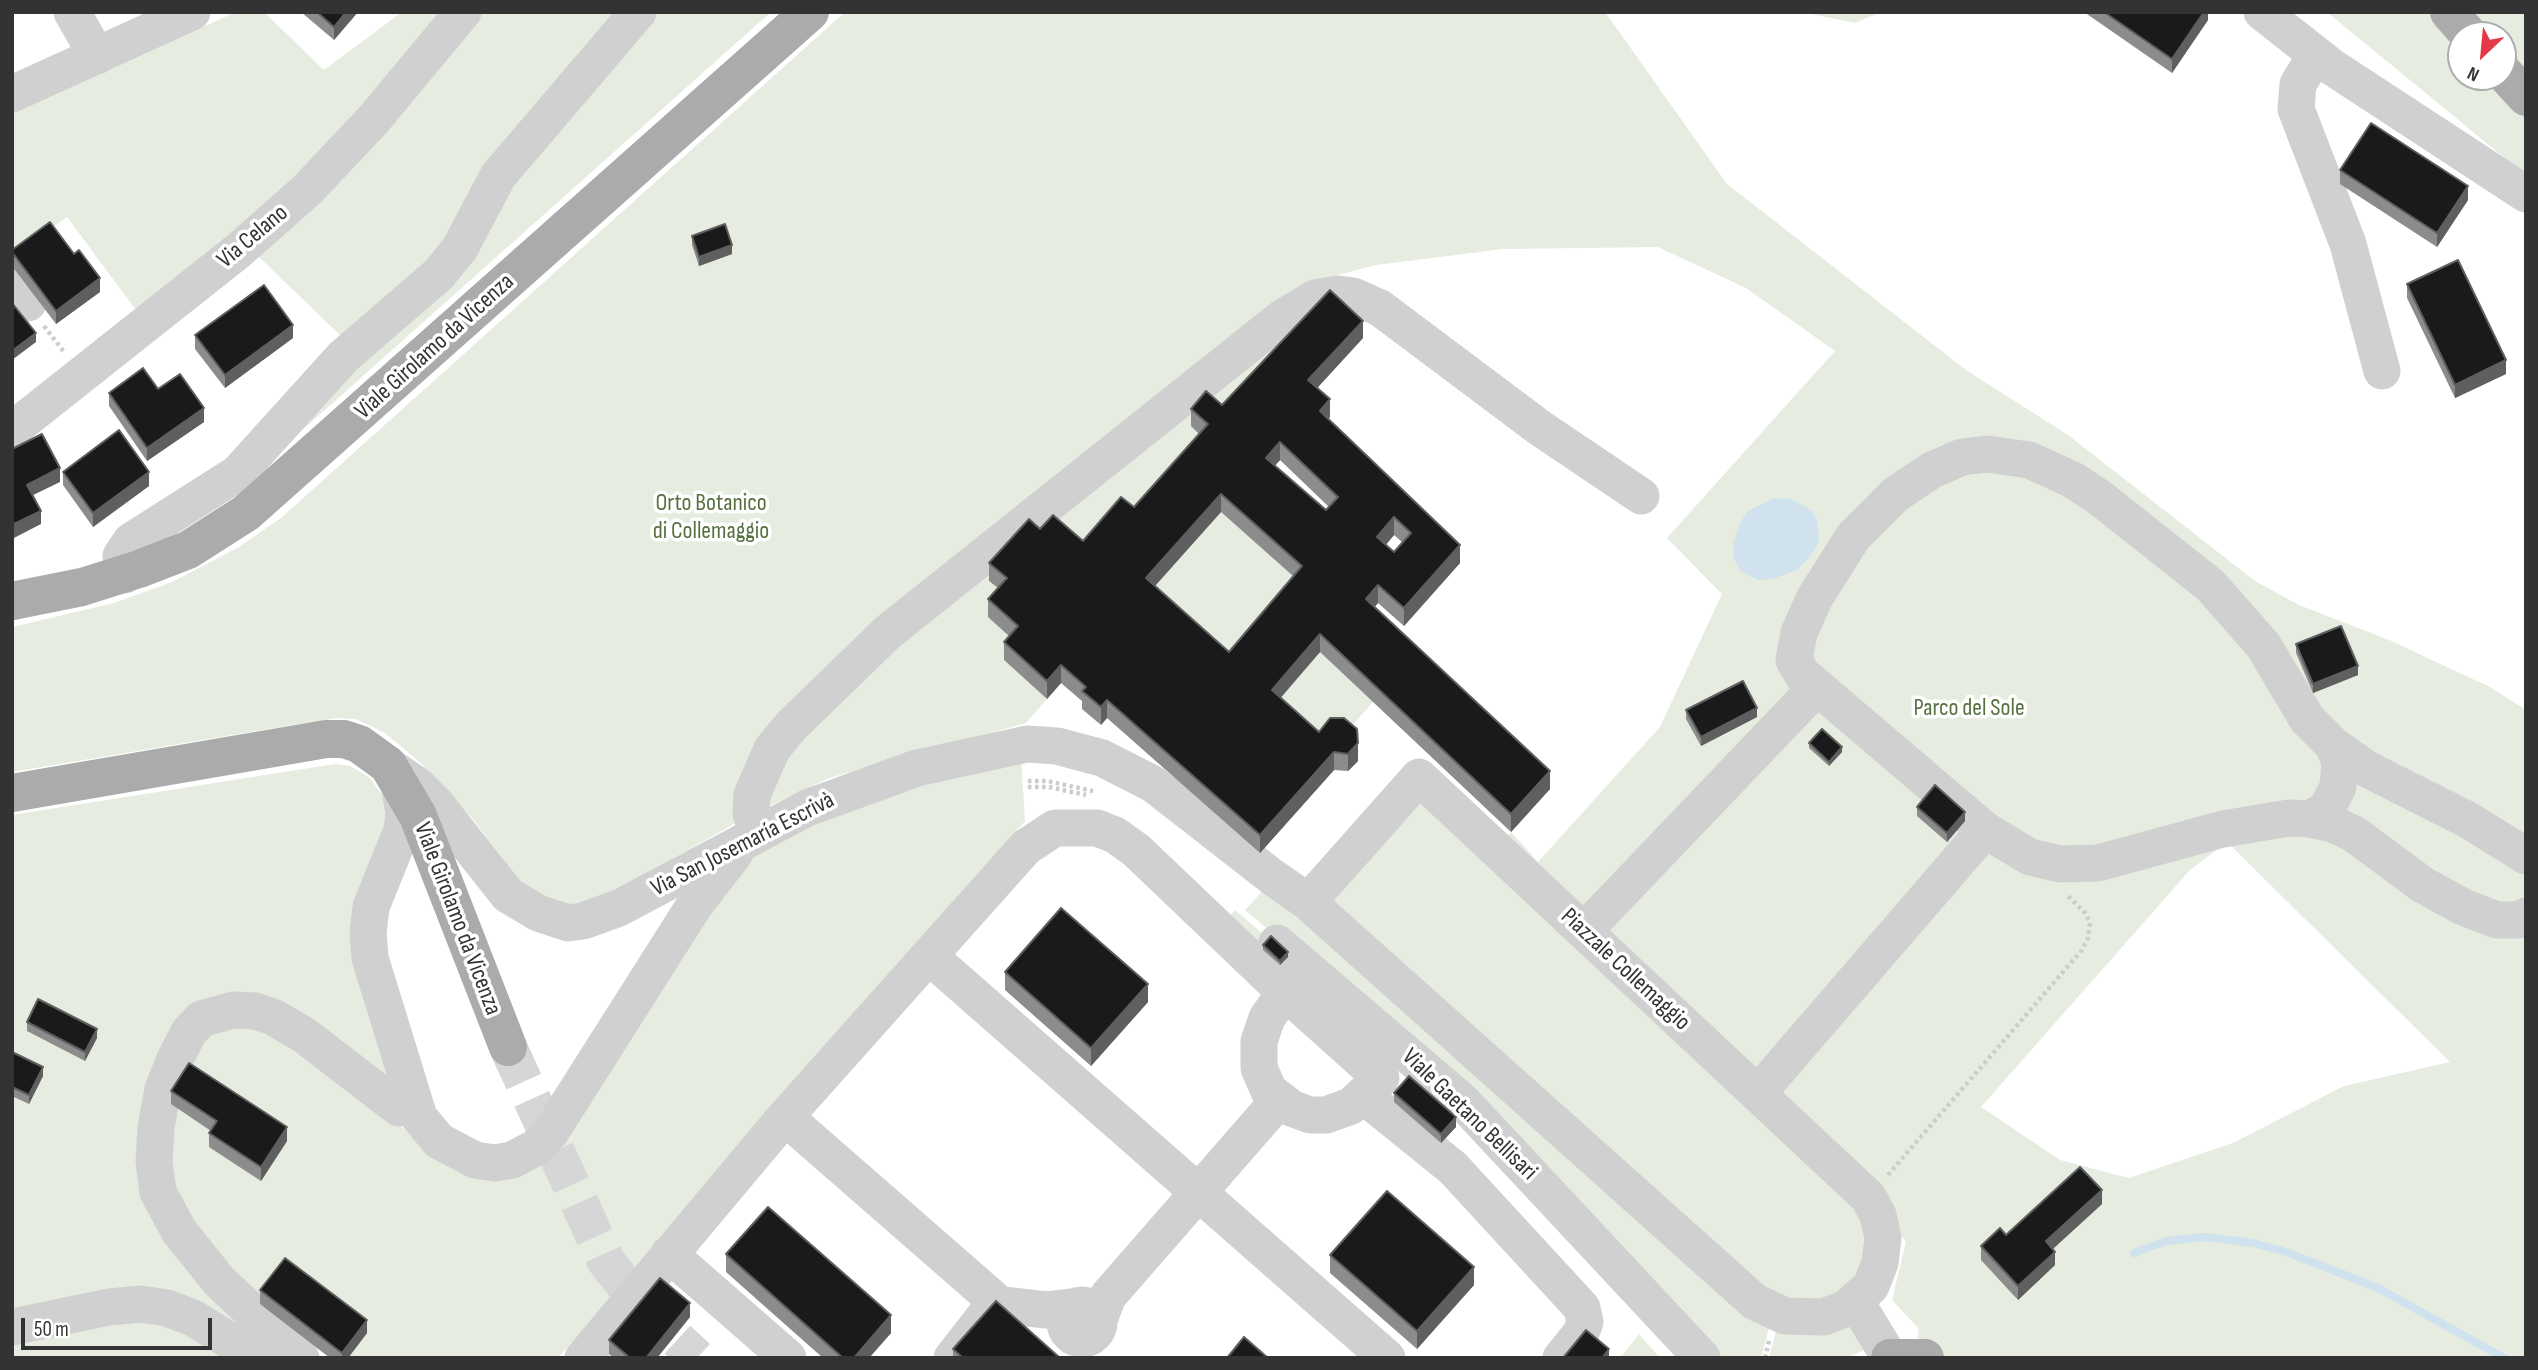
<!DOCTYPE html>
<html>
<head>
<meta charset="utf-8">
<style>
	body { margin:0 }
	#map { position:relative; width:2538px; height:1370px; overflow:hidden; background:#fff; font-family:"Sofia Sans Condensed",sans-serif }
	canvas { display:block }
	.frame { position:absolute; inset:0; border:14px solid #333; pointer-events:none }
	.north { position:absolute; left:2447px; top:21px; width:70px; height:70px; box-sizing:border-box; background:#fff; border:2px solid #adadad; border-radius:50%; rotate:206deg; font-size:19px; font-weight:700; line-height:28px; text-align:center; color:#333 }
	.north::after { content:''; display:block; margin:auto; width:24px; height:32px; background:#e63946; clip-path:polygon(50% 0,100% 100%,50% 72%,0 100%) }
	.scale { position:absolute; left:21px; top:1318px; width:191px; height:32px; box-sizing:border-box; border:4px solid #333; border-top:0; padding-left:9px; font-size:21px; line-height:24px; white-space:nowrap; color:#333; -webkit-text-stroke:5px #fff; paint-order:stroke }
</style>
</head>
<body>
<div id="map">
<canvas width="2538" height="1370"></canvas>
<div class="frame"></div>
<div class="north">N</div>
<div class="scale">50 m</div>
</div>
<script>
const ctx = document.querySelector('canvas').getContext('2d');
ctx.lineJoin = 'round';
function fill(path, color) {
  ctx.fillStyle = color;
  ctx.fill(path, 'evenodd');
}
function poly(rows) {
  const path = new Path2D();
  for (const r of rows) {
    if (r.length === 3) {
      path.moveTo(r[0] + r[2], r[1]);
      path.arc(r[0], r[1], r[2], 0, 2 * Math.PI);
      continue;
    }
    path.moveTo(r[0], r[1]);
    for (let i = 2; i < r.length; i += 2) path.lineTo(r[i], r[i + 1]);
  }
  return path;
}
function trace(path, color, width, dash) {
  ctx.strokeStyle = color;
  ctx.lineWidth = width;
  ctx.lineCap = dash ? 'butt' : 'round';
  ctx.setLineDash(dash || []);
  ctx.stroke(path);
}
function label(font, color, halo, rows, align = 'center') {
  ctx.font = font + ' "Sofia Sans Condensed",sans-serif';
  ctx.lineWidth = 7;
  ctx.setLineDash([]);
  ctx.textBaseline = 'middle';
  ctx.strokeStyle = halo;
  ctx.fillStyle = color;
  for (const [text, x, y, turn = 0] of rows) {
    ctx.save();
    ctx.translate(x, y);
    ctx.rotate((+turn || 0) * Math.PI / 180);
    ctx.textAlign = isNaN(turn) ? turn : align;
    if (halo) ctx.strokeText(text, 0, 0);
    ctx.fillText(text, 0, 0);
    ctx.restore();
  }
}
fill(poly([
	[236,12,264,12,324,70,402,12,771,12,280,450,340,335,235,234,136,310,67,217,12,256,12,113],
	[845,12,1605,12,1727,184,1966,370,2068,435,2255,581,2299,605,2394,642,2436,662,2490,687,2526,710,2526,1358,1915,1358,1919,1329,1892,1300,1906,1242,1896,1228,1498,846,1511,832,1538,862,1660,727,1722,594,1667,538,1835,351,1746,288,1658,247,1503,249,1376,265,1326,278,1330,308,1208,442,1083,559,990,581,1007,596,1018,644,1004,660,1047,699,1026,723,829,778,751,814,604,898,561,907,523,885,472,818,422,764,385,733,356,719,338,718,298,724,12,772,12,627,114,603,172,582,239,547,281,518],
	[2227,842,2450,1062,2344,1086,2233,1143,2129,1178,2060,1160,1981,1107,2190,870],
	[1801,12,1881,12,1855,23],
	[2327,12,2526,12,2526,171,2512,164],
	[2461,35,2503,35,2503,77,2461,77],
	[1221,512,1302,584,1229,670,1146,596],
	[1320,652,1373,702,1344,735,1319,749,1272,708],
	[1021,755,1025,821,558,1358,348,1358,260,1304,226,1270,172,1186,171,1104,217,1135,210,1147,261,1180,183,1073,191,1053,222,1023,273,1031,381,1109,435,1156,501,1176,757,845,833,809],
	[335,764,350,766,369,777,390,805,369,880,400,1088,230,998,138,1138,136,1152,139,1187,287,1358,12,1358,12,815],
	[1420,784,1868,1206,1867,1282,1795,1315,1315,902],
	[1266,887,1772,1317,1761,1358,1714,1358,1279,939,1245,910],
	[1235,910,1271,941,1263,950,1228,918],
	[1848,1313,1869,1348,1846,1358,1769,1358,1779,1319],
	[1639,1334,1660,1358,1620,1358]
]), '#e6ecdf');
fill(poly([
	[1774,498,1791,499,1811,510,1817,520,1819,540,1811,556,1795,571,1772,579,1758,580,1741,571,1734,559,1733,545,1740,523,1748,511]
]), '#cfe2ee');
trace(poly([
	[2134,1253,2166,1241,2206,1237,2253,1243,2286,1252,2378,1288,2504,1358]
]), '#cfe2ee', 8);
trace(poly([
	[508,1047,606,1261,642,1307,697,1358]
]), '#d6d6d6', 38, [38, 19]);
trace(poly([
	[44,326,64,352],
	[1028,781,1047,781,1093,791],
	[1028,787,1049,787,1086,795],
	[1888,1175,2082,950,2088,938,2090,923,2085,913,2067,895],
	[1765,1358,1769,1341]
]), '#cdcdcd', 4.5, [3.5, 3.5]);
trace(poly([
	[72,12,97,56],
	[2262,12,2332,67,2526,194],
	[2316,55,2298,84,2296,109,2348,244,2382,371],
	[12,94,192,12],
	[12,280,28,303],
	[12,430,238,251,307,190,374,119,463,12],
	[125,575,121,556,131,541,238,473,343,357,439,274,460,248,498,176,638,12],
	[389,766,417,785,436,804,508,895,538,913,568,923,583,921,619,908,807,808,917,768,1027,744,1057,746,1102,758,1153,784,1271,876,1308,902,1310,904,1755,1302,1785,1316,1824,1317,1847,1308,1871,1286,1880,1263,1883,1238,1878,1215,1868,1197,1419,777,1308,902],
	[398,780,404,812,402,830,371,907,368,933,370,958,419,1117,439,1141,475,1160,495,1163,512,1160,535,1148,550,1133,694,906,735,853],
	[2309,819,2326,810,2338,787,2340,762,2333,745],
	[757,832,751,814,752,795,772,749,791,726,888,632,1282,318,1315,298,1338,294,1353,296,1380,308,1540,428,1641,496],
	[2526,856,2468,820,2367,769,2333,745,2307,719,2263,645,2210,585,2100,498,2073,480,2029,460,1987,454,1962,457,1932,470,1896,494,1853,537,1814,599,1799,633,1794,660,1802,674,1985,830,2030,857,2060,864,2098,863,2223,829,2289,818,2309,819,2333,824,2354,834,2423,885,2463,907,2497,920,2518,920,2526,916],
	[1584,931,1817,687],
	[1277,943,1462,1101,1702,1358],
	[929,956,1387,1358],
	[1299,972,1267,1018,1259,1041,1259,1068,1269,1091,1291,1108,1310,1115,1326,1115,1351,1106,1380,1079],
	[1758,1093,1985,830],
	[1364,1096,1453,1168,1582,1308,1585,1322,1581,1333,1561,1358],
	[785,1117,998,1303],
	[669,1254,788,1358],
	[1856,1302,1890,1358],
	[1082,1322,17],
	[1099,1320,1108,1296,1279,1100],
	[12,1327,109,1307,141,1304,167,1308,193,1318,258,1358],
	[301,1358,219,1281,179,1231,158,1192,154,1161,156,1128,163,1089,175,1059,189,1032,201,1019,233,1010,255,1011,273,1017,304,1035,399,1108,415,1108],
	[583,1358,785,1117,1026,847,1055,828,1097,828,1115,835,1136,850,1285,992,1381,1078],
	[952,1358,994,1304,1046,1310,1073,1307]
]), '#d0d0d0', 37);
trace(poly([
	[2449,12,2469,35],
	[2503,72,2526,97],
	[12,601,82,587,139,569,188,550,246,513,810,12],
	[12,793,326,739,344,739,359,744,388,765,418,816,508,1047],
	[1890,1358,1925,1358]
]), '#ababab', 38);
fill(poly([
	[301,12,358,12,334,40],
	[2084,12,2208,12,2208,20,2172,73],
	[2340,170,2468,200,2437,247,2340,184],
	[692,236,732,254,699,266,692,245],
	[12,250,74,254,100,292,56,324,12,266],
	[2407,284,2506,374,2455,398,2407,298],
	[195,335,293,338,225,388,195,349],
	[1363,338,1317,388,1330,417,1328,419,1460,563,1404,626,1378,603,1374,607,1550,789,1511,832,1320,652,1280,698,1319,732,1358,761,1348,771,1334,770,1260,853,1107,718,1101,725,1082,709,1082,701,1061,683,1047,699,1004,660,1004,642,1009,636,988,617,988,599,998,588,989,581,989,563,1040,529,1083,541,1134,507,1199,434,1191,426,1191,409,1222,405],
	[1280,460,1329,507,1326,510,1275,466],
	[1221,512,1293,576,1229,652,1155,586],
	[1394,535,1402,542,1394,552,1386,545],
	[158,389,204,422,147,461,109,406,109,393],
	[63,472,149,486,93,527,63,485],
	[2296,644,2358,675,2313,693,2296,653],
	[1686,710,1757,717,1701,746,1686,719],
	[1809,743,1842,752,1829,766,1809,748],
	[1917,807,1965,821,1947,842,1917,816],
	[1263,945,1288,957,1280,965,1263,950],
	[1005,972,1148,1002,1091,1066,1005,990],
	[27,1022,97,1038,85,1061,27,1031],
	[12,1052,43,1076,29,1104,12,1096],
	[171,1091,287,1141,261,1181,209,1147,209,1133,211,1131,171,1104],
	[1394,1093,1456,1127,1441,1143,1394,1102],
	[2102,1204,2053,1249,2055,1265,2018,1300,1981,1260,1981,1246,2006,1235],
	[726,1254,891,1333,869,1358,823,1358,726,1272],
	[1330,1255,1474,1285,1417,1349,1330,1273],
	[260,1290,367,1333,348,1358,330,1358,260,1304],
	[690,1317,657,1358,614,1358,609,1354,609,1340],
	[953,1349,1060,1358,953,1358]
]), '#8c8c8c');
fill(poly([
	[346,12,358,12,334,40,334,27],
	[2204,12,2208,12,2208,20,2172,73,2172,59],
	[2468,186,2468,200,2437,247,2437,233],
	[732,245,732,254,699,266,699,257],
	[100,278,100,292,56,324,56,311],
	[1363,321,1363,338,1308,398,1308,380],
	[293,325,293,338,225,388,225,375],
	[36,333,36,342,12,360,12,351],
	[2506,360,2506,374,2455,398,2455,385],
	[1330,399,1330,417,1320,429,1320,411],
	[204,408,204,422,147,461,147,448],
	[1280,442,1280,460,1266,475,1266,458],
	[60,468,60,482,27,498,27,485],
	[149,472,149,486,93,527,93,513],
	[1221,494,1221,512,1146,596,1146,578],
	[41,511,41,524,12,539,12,525],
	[1394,517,1394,535,1377,555,1377,537],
	[1460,545,1460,563,1404,626,1404,608],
	[1378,585,1378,603,1366,617,1366,599],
	[1320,634,1320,652,1272,708,1272,690],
	[1061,665,1061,683,1047,699,1047,681],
	[2358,666,2358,675,2313,693,2313,684],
	[1107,700,1107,718,1101,725,1101,707],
	[1757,708,1757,717,1701,746,1701,737],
	[1358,743,1358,761,1348,771,1348,754],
	[1842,747,1842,752,1829,766,1829,762],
	[1334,752,1334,770,1260,853,1260,835],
	[1550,771,1550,789,1511,832,1511,814],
	[1965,812,1965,821,1947,842,1947,833],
	[1288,952,1288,957,1280,965,1280,961],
	[1148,984,1148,1002,1091,1066,1091,1048],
	[97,1029,97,1038,85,1061,85,1052],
	[43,1067,43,1076,29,1104,29,1095],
	[1456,1117,1456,1127,1441,1143,1441,1134],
	[287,1127,287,1141,261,1181,261,1167],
	[2102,1190,2102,1204,2046,1255,2046,1241],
	[2055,1252,2055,1265,2018,1300,2018,1286],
	[1474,1267,1474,1285,1417,1349,1417,1331],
	[690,1303,690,1317,657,1358,646,1358],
	[891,1315,891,1333,869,1358,854,1358],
	[367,1320,367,1333,348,1358,342,1358,342,1353],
	[1609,1349,1609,1358,1602,1358]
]), '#5f5f5f');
const building = poly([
	[317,12,346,12,334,27,317,12],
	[2104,12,2204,12,2172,59,2104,12],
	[2371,123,2468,186,2437,233,2340,170,2371,123],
	[50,222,74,254,79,250,100,278,56,311,12,252,12,250,50,222],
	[725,224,732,245,699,257,692,236,725,224],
	[2458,260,2506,360,2455,385,2407,284,2458,260],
	[264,285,293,325,225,375,195,335,264,285],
	[1330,290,1363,321,1308,380,1330,399,1320,411,1460,545,1404,608,1378,585,1366,599,1550,771,1511,814,1320,634,1272,690,1319,732,1330,718,1344,718,1357,729,1358,743,1348,754,1334,752,1260,835,1107,700,1101,707,1082,691,1086,687,1061,665,1047,681,1004,642,1018,626,988,599,1007,578,989,563,1029,519,1040,529,1053,515,1083,541,1121,497,1134,507,1208,424,1191,409,1206,391,1222,405,1330,290],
	[1280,442,1338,497,1326,510,1266,458,1280,442],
	[1221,494,1302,566,1229,652,1146,578,1221,494],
	[1394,517,1411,533,1394,552,1377,537,1394,517],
	[12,303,36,333,12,351,12,303],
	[143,368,158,389,180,374,204,408,147,448,109,393,143,368],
	[119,430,149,472,93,513,63,472,119,430],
	[42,434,60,468,27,485,41,511,12,525,12,449,42,434],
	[2341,626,2358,666,2313,684,2296,644,2341,626],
	[1743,681,1757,708,1701,737,1686,710,1743,681],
	[1822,729,1842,747,1829,762,1809,743,1822,729],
	[1935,785,1965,812,1947,833,1917,807,1935,785],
	[1061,908,1148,984,1091,1048,1005,972,1061,908],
	[1271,936,1288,952,1280,961,1263,945,1271,936],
	[38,999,97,1029,85,1052,27,1022,38,999],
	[12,1052,43,1067,29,1095,12,1087,12,1052],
	[189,1063,287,1127,261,1167,209,1133,217,1121,171,1091,189,1063],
	[1409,1076,1456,1117,1441,1134,1394,1093,1409,1076],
	[2080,1167,2102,1190,2046,1241,2055,1252,2018,1286,1981,1246,2000,1228,2006,1235,2080,1167],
	[1387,1191,1474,1267,1417,1331,1330,1255,1387,1191],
	[768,1207,891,1315,854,1358,843,1358,726,1254,768,1207],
	[285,1258,367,1320,342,1353,260,1290,285,1258],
	[660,1278,690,1303,646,1358,630,1358,609,1340,660,1278],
	[996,1301,1060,1358,963,1358,953,1349,996,1301],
	[1586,1330,1609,1349,1602,1358,1563,1358,1586,1330],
	[1244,1337,1268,1358,1227,1358,1244,1337]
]);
fill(building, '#1a1a1a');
trace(building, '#5f5f5f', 2);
label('24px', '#333', '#fff', [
	["Via Celano",253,237,-40],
	["Viale Girolamo da Vicenza",435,347,-42],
	["Via San Josemaría Escrivà",743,845,-27],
	["Viale Girolamo da Vicenza",457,919,69],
	["Piazzale Collemaggio",1625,970,43],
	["Viale Gaetano Bellisari",1469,1115,44]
]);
label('24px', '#56703f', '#fff', [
	["Orto Botanico",711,504],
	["di Collemaggio",711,532],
	["Parco del Sole",1969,709]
]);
</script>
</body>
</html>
